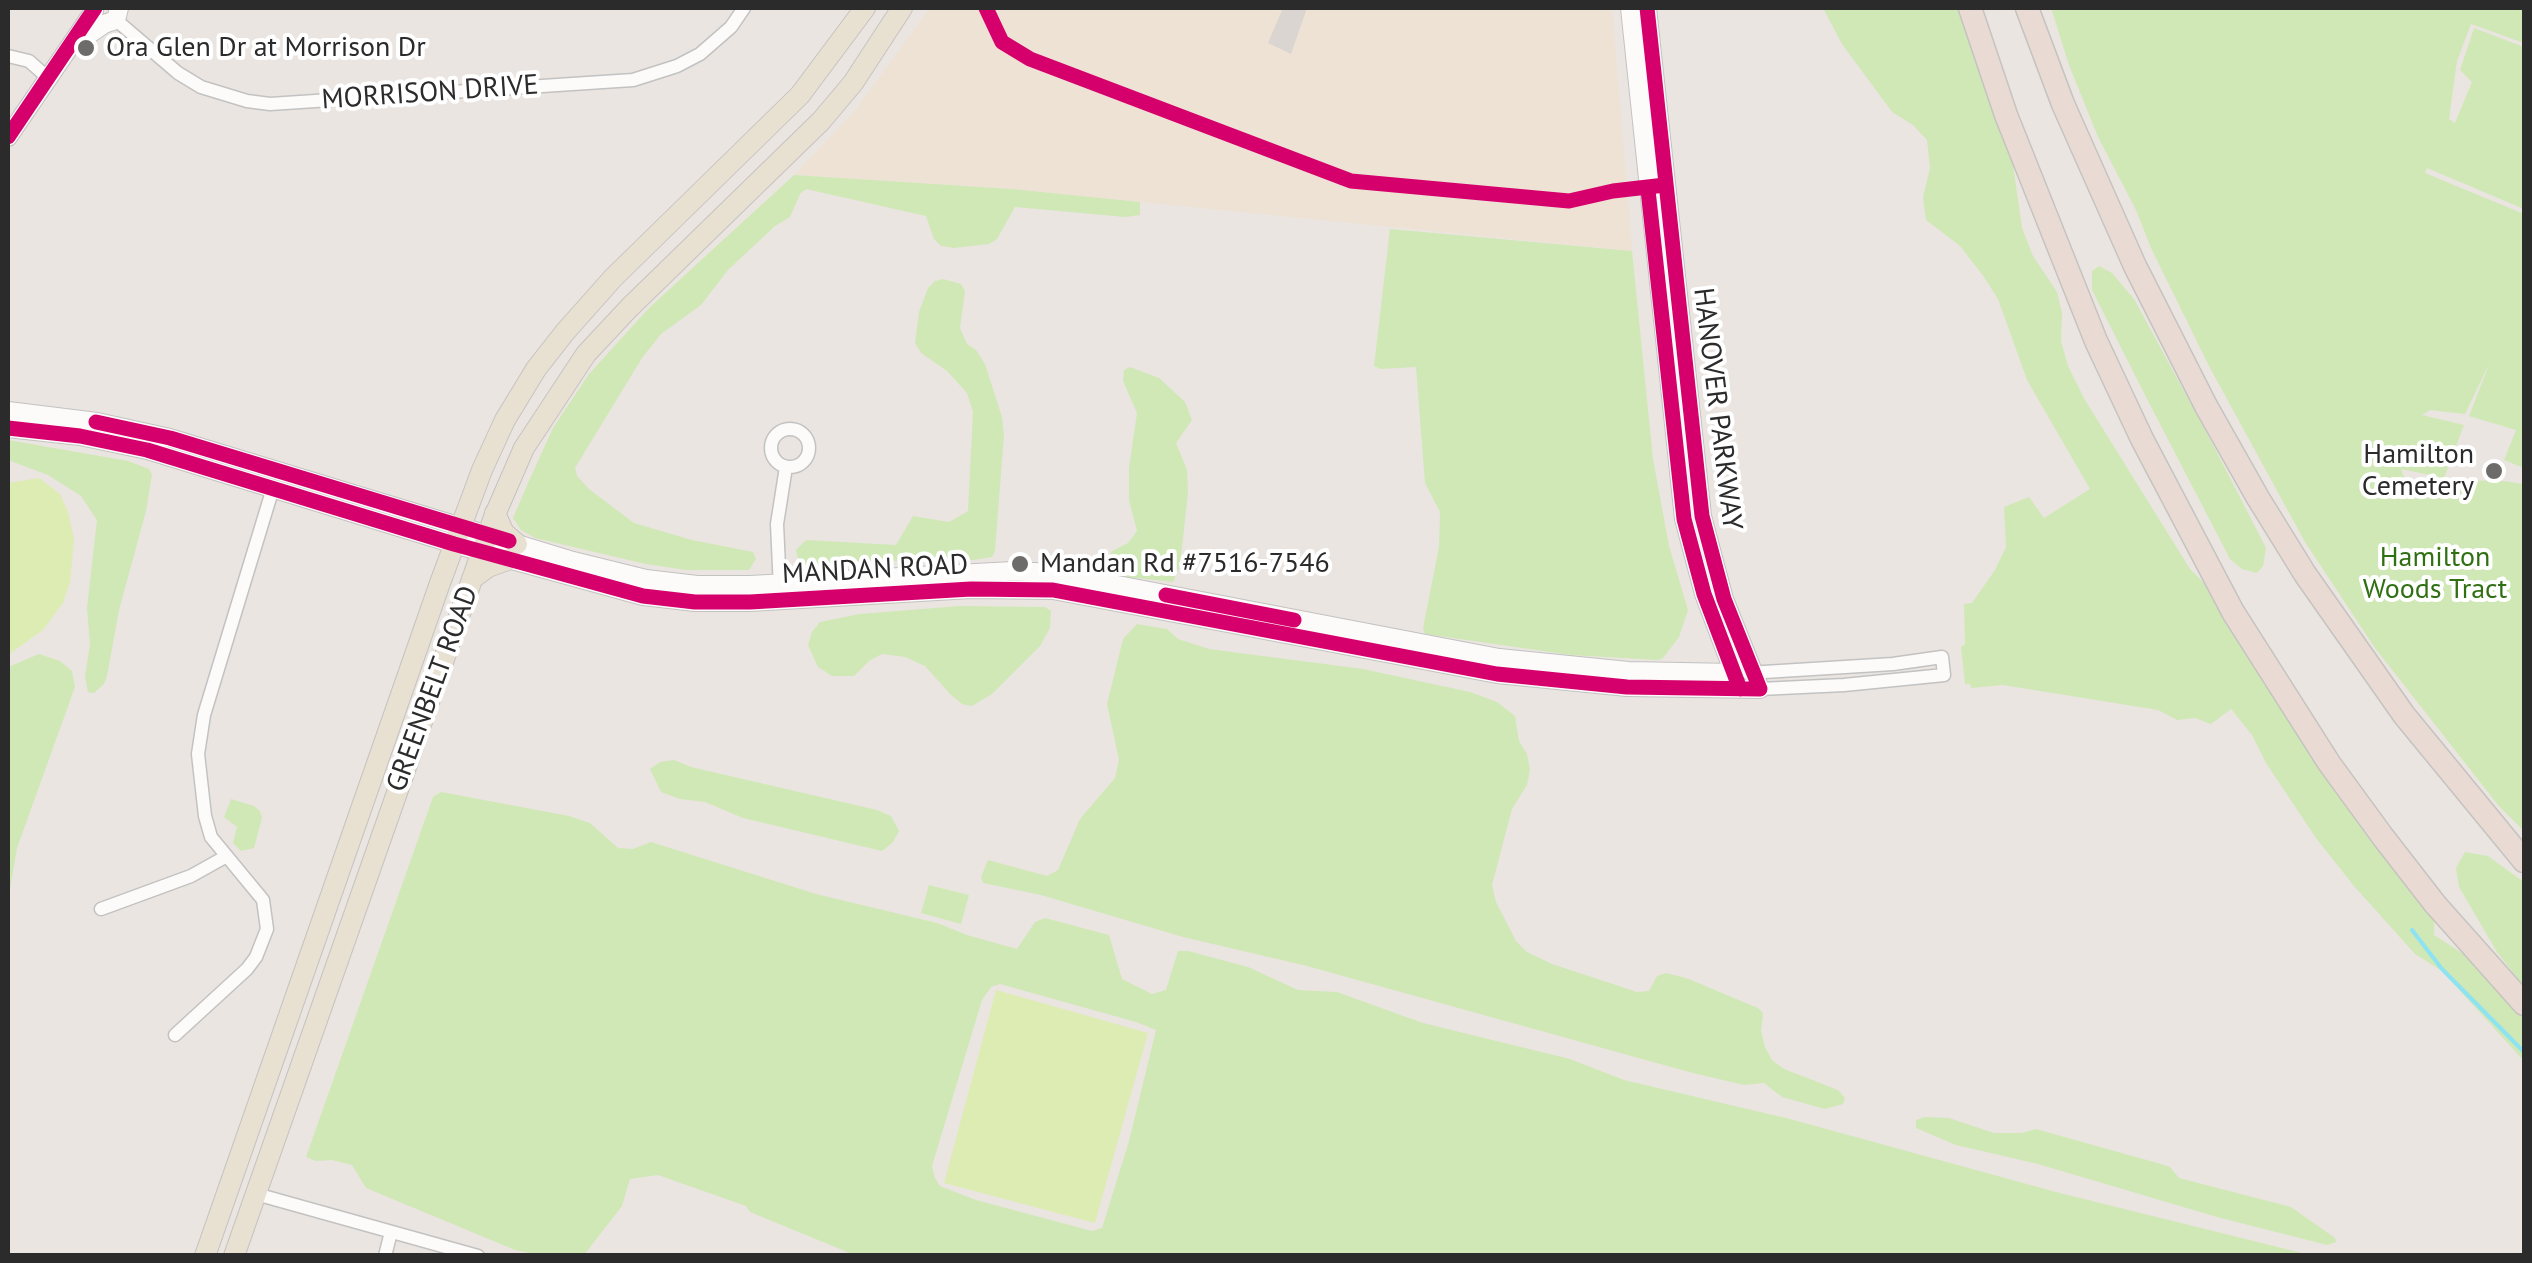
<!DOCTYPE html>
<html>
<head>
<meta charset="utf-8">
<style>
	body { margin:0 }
	#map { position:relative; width:2532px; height:1263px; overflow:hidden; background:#eae5e0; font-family:"PT Sans",sans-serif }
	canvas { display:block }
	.frame { position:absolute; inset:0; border:10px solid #2b2b2b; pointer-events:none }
</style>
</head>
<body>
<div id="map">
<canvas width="2532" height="1263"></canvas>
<div class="frame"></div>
</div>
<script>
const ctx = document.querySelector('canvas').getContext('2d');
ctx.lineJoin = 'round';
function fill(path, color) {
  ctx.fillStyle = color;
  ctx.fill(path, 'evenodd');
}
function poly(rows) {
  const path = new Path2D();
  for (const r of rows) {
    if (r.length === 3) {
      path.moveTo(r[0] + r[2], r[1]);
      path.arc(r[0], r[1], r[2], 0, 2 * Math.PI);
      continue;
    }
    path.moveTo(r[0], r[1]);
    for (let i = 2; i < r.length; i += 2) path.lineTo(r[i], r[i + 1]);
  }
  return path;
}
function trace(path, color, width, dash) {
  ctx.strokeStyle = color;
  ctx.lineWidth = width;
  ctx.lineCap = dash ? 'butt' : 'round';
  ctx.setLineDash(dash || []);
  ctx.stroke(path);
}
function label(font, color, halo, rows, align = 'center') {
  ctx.font = font + ' "PT Sans",sans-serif';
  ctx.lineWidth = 8;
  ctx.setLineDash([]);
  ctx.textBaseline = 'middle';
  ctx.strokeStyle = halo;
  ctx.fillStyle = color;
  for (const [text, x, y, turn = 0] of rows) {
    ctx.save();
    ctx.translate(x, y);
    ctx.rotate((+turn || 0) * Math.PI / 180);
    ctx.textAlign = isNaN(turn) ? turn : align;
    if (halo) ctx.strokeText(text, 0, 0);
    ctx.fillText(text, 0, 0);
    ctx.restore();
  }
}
fill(poly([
	[930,8,1612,8,1632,251,1012,189,794,175,855,111]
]), '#eee2d4');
fill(poly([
	[1823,8,1970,8,2006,115,2022,228,2033,256,2057,292,2062,313,2061,341,2068,366,2085,400,2190,569,2233,612,2435,904,2434,935,2499,977,2524,1004,2524,1061,2442,971,2415,954,2354,886,2316,838,2266,763,2252,735,2231,709,2211,724,2195,718,2177,720,2158,710,2003,685,1971,688,1970,684,1965,684,1961,647,1965,644,1964,604,1972,603,1995,570,2006,547,2004,507,2029,497,2044,518,2090,489,2027,380,1998,299,1984,277,1960,246,1926,220,1923,197,1930,168,1927,140,1913,125,1892,112,1842,44],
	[2051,8,2524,8,2524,43,2471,24,2457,61,2449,119,2455,123,2472,82,2460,70,2474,28,2524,47,2524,209,2427,168,2425,173,2524,214,2524,468,2504,460,2516,430,2469,416,2490,362,2465,414,2430,410,2422,415,2464,425,2444,478,2401,469,2405,480,2413,484,2496,480,2524,484,2524,831,2498,805,2375,648,2305,542,2209,366,2151,248,2136,210,2098,137,2069,65],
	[794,175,1012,189,1140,202,1140,215,1125,217,1015,207,997,239,989,244,954,248,941,246,934,239,926,216,806,189,800,194,790,217,775,226,728,270,701,305,661,334,642,358,575,468,577,476,589,489,634,523,692,540,753,552,756,559,749,570,686,570,646,564,535,538,521,530,513,518,528,483,553,428,589,374,649,308],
	[1390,229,1632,251,1653,459,1669,546,1688,610,1679,637,1663,658,1658,660,1571,655,1425,634,1423,628,1439,547,1440,512,1425,483,1416,367,1381,369,1374,366],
	[2099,266,2112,273,2134,299,2211,441,2266,548,2263,566,2257,573,2242,569,2230,559,2146,397,2092,290,2092,271],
	[943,279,961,284,965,291,960,328,967,344,976,350,985,364,1002,417,1004,435,995,551,992,557,973,560,870,561,820,563,808,567,799,564,796,550,806,540,896,545,913,516,949,522,968,511,973,412,967,393,947,371,921,353,915,343,919,312,928,288,935,281],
	[1130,367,1159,378,1185,402,1192,420,1176,443,1187,470,1188,492,1180,566,1173,582,1127,577,1109,570,1105,564,1112,551,1128,543,1137,531,1129,500,1129,468,1137,413,1123,381,1124,370],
	[8,440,128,461,149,469,152,474,146,511,119,610,107,676,104,684,94,693,88,692,85,677,90,644,87,608,97,520,81,496,48,475,8,460],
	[960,606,1045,607,1051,611,1050,628,1040,646,992,694,972,706,962,704,950,694,925,666,905,657,882,654,869,661,854,676,832,676,818,667,808,645,812,632,820,622,860,614],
	[1137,624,1167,629,1178,639,1209,649,1363,669,1470,692,1497,702,1515,716,1519,741,1527,754,1530,770,1527,785,1512,809,1492,885,1496,902,1516,941,1527,952,1552,964,1637,992,1649,991,1657,976,1666,973,1686,978,1758,1008,1763,1013,1761,1031,1765,1047,1772,1060,1784,1069,1838,1090,1845,1098,1843,1104,1825,1109,1782,1097,1764,1083,1744,1085,1689,1072,1307,966,1183,937,1041,895,983,883,981,877,988,860,1047,876,1058,870,1080,819,1115,778,1119,760,1107,704,1123,639],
	[39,654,60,661,72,671,75,687,17,848,8,901,8,667],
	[674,760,691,767,877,810,891,816,899,831,893,842,882,851,743,818,705,802,680,799,661,792,650,769,660,762],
	[441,792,569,816,590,823,618,848,633,849,651,842,816,894,937,923,967,935,1017,949,1035,922,1045,918,1109,935,1122,979,1152,994,1166,990,1178,951,1188,951,1248,967,1298,990,1337,992,1423,1023,1570,1059,1624,1080,1790,1119,2056,1192,2310,1255,857,1256,750,1212,746,1206,658,1175,630,1179,622,1206,584,1255,540,1255,515,1250,366,1188,352,1165,332,1160,316,1161,306,1157,433,797],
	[1000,984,1136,1022,1156,1030,1129,1141,1102,1228,1092,1231,976,1200,940,1186,935,1178,932,1166,982,1000,991,987],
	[231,799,254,806,260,811,262,818,254,848,241,851,233,843,237,827,224,817],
	[2465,852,2488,856,2524,882,2524,987,2497,952,2459,887,2456,868],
	[929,885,969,895,961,924,921,913],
	[1925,1117,1949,1118,1994,1133,2022,1133,2036,1129,2161,1164,2170,1167,2179,1178,2291,1207,2335,1238,2336,1242,2327,1245,2217,1217,2038,1164,1956,1145,1916,1128,1916,1120]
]), '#d0e8b6');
fill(poly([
	[39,478,60,494,68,512,74,539,70,582,63,603,43,630,8,655,8,483],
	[996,990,1148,1033,1095,1223,944,1183]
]), '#ddecb3');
fill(poly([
	[1283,8,1307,8,1291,54,1268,43]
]), '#dad5d0');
trace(poly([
	[2412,930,2442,969,2524,1052]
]), '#8de3f2', 4);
const street = poly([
	[116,20,178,73,201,87,247,101,270,104,633,80,677,66,700,54,731,27,744,8],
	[8,56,29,61,47,77],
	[790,448,19],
	[780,589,777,524,786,467],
	[1748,673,1893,664,1942,657,1944,675,1844,685,1760,689],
	[101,909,191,876,225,857],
	[175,1035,247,969,256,957,267,929,263,900,211,837,205,816,198,754,204,715,273,488],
	[256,1194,478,1256],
	[385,1256,391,1232]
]);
const secondary = poly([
	[75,44,104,24,116,20,119,8],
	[8,137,94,11],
	[8,411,97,422,170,438,573,561,646,579,697,585,750,585,1013,571,1055,573,1499,658,1628,671,1734,673,1704,594,1684,519,1630,8],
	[8,428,80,436,147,450,454,544,643,596,695,602,750,602,971,589,1053,590,1497,674,1627,687,1760,689,1724,599,1702,516,1647,8]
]);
const primary = poly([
	[495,513,504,533,517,544],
	[472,579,488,567,510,559],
	[205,1256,440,583,482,470,505,420,536,369,565,332,613,278,800,95,865,8],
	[234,1256,494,517,524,448,586,354,629,308,821,121,853,83,902,8]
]);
const highway = poly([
	[1970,8,2006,115,2096,341,2142,439,2233,612,2329,763,2383,837,2435,904,2524,1004],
	[2027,8,2063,104,2135,266,2206,406,2258,498,2305,574,2404,715,2524,861]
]);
trace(street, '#c3c2c2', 15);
trace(secondary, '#c3c2c2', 20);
trace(primary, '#c5c3c1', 22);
trace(highway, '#c5c3c1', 25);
trace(street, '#fcfbfa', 12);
trace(secondary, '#fcfbfa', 18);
trace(primary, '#e8e1d2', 20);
trace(highway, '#e9dbd3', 22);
trace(poly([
	[986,8,1002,42,1030,59,1351,181,1569,201,1613,191,1665,185],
	[8,137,95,8],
	[1648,190,1684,519,1704,594,1740,689],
	[96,422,170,438,509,541],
	[8,428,80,436,147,450,454,544,643,596,695,602,750,602,971,589,1053,590,1497,674,1627,687,1760,689,1724,599,1702,516,1647,8],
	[1166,595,1294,620]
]), '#d6006c', 15);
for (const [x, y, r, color] of [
	[86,48,10,"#6e6c6a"],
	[2494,471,10,"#6e6c6a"],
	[1020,564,10,"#6e6c6a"]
]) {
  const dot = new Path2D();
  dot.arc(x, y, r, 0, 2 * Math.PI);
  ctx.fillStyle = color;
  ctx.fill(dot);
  trace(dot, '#fff', 4);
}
label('28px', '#2b2b2b', '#fff', [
	["Ora Glen Dr at Morrison Dr",106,48],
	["Hamilton",2474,455,"right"],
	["Cemetery",2474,487,"right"],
	["Mandan Rd #7516-7546",1040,564]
], 'left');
label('28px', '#2b2b2b', '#fff', [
	["MORRISON DRIVE",430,93,-4],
	["HANOVER PARKWAY",1717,409,83],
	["MANDAN ROAD",875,570,-3],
	["GREENBELT ROAD",433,689,-70]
]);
label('28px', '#307013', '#fff', [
	["Hamilton",2435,558],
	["Woods Tract",2435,590]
]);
</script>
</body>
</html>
